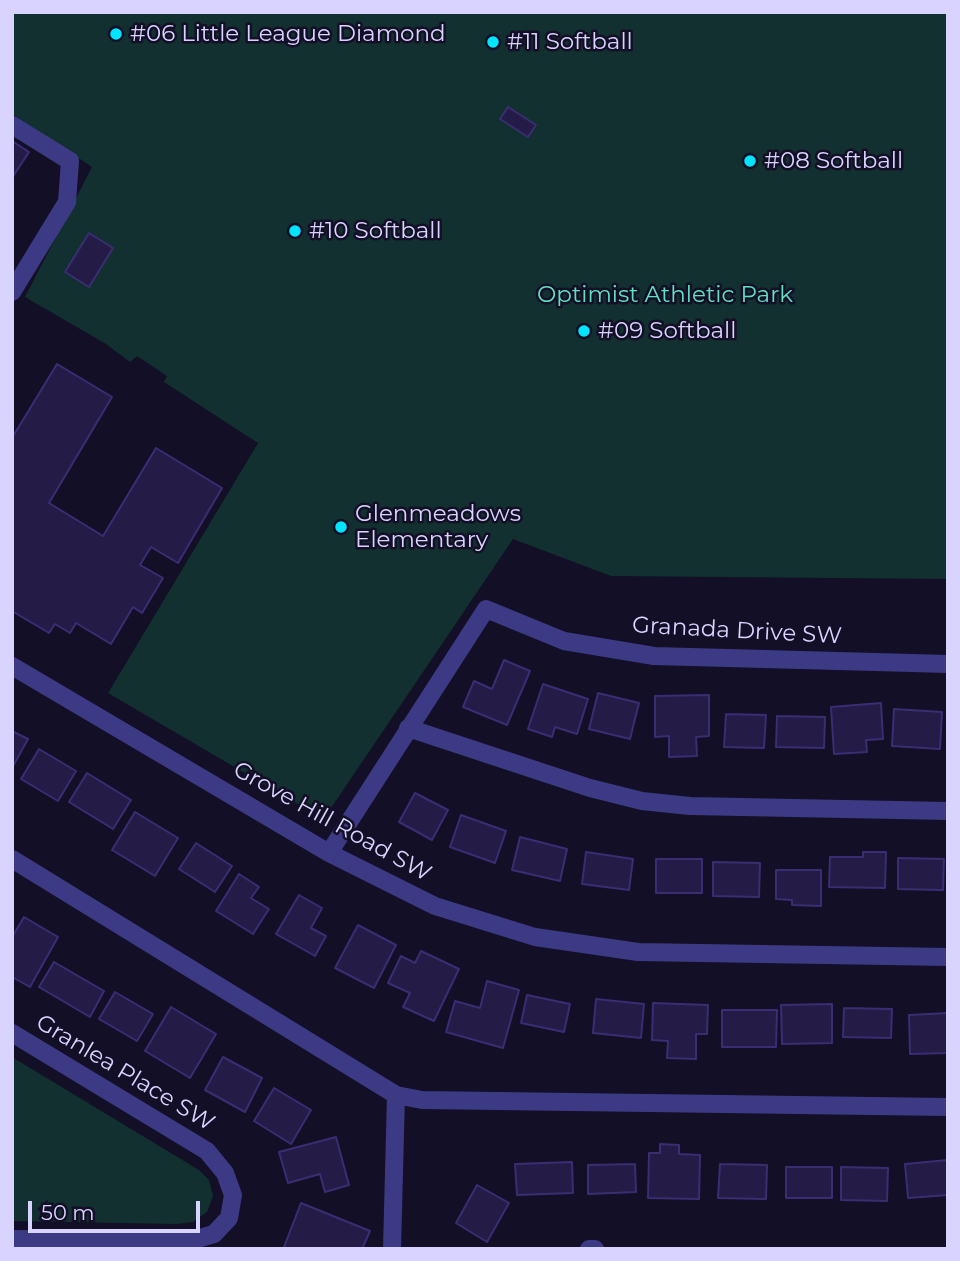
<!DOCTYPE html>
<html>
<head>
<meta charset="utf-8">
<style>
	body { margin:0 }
	#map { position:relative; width:960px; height:1261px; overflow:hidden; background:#130f26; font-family:Montserrat,sans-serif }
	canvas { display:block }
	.frame { position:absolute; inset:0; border:14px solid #d9d4ff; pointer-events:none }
	.scale { position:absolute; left:28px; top:1201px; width:172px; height:32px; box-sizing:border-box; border:4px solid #d9d4ff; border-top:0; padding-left:9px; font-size:21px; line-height:24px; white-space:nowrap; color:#d9d4ff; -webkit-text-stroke:5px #130f26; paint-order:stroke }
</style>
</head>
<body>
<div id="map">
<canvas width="960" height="1261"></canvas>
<div class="frame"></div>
<div class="scale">50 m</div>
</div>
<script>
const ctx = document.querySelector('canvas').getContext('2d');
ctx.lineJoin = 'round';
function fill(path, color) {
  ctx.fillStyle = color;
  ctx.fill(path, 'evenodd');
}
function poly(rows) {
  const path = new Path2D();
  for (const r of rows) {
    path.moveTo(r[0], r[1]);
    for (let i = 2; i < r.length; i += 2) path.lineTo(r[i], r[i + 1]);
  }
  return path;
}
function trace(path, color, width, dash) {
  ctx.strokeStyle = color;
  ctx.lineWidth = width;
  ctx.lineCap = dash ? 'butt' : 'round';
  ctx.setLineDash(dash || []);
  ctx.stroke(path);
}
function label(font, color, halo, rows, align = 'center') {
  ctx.font = font + ' Montserrat,sans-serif';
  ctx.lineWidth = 5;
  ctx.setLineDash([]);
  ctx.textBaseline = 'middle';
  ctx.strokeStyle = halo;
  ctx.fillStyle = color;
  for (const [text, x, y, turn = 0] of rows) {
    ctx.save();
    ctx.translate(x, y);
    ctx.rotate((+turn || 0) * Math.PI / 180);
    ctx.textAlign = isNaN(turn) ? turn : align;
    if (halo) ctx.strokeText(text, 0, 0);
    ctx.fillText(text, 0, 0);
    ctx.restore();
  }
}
fill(poly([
	[12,12,948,12,948,579,611,576,513,539,331,808,313,813,108,693,258,443,164,382,167,376,137,356,130,362,106,344,25,297,92,167,12,114],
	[12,1057,199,1170,209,1180,213,1196,207,1212,193,1222,177,1224,12,1221]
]), '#12302f');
const building = poly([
	[508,107,536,125,528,137,500,119,508,107],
	[12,141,29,152,12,178,12,141],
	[89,233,113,248,89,287,65,272,89,233],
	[57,364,112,397,49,503,103,536,156,448,222,488,178,563,151,547,140,565,163,578,142,613,133,607,111,644,76,623,70,633,55,624,49,633,12,611,12,438,57,364],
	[504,660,530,671,507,725,463,707,474,681,492,689,504,660],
	[543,684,588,699,577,734,555,727,552,737,528,729,543,684],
	[598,693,639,703,630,739,589,729,598,693],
	[709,695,709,736,696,737,697,756,669,757,669,736,655,737,655,696,709,695],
	[881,703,883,739,866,740,867,752,834,754,831,707,881,703],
	[894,709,942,712,940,749,892,746,894,709],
	[726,714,766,715,764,748,724,747,726,714],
	[777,716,825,717,824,748,776,747,777,716],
	[12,731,28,739,12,768,12,731],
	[39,749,76,771,58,801,21,779,39,749],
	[87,773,131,800,113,829,69,802,87,773],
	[415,793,448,810,432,840,399,822,415,793],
	[135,812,178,838,155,876,112,850,135,812],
	[461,815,506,831,495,863,450,847,461,815],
	[520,837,567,849,560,881,512,870,520,837],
	[196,843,232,866,215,892,179,869,196,843],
	[586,852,633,859,629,890,582,884,586,852],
	[863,852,886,852,885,888,829,887,830,857,863,857,863,852],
	[898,858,944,859,943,890,898,889,898,858],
	[656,859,702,859,702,893,656,893,656,859],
	[713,862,760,863,759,897,713,896,713,862],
	[776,870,821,870,821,906,792,905,792,900,776,899,776,870],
	[239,874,259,887,251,898,269,909,253,934,216,911,239,874],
	[299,895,322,908,311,928,326,936,315,956,276,934,299,895],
	[24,917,58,937,30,987,12,977,12,937,24,917],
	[358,925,396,945,374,988,335,968,358,925],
	[421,951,459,969,434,1021,403,1007,410,993,388,983,401,956,415,963,421,951],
	[54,962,104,991,90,1017,39,987,54,962],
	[487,981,519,990,503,1048,446,1032,455,1001,480,1008,487,981],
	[115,992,153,1014,137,1041,99,1019,115,992],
	[527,995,570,1004,564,1032,521,1023,527,995],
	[596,999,644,1004,641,1038,593,1033,596,999],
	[653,1003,708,1005,707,1034,696,1034,696,1059,667,1058,668,1041,652,1040,653,1003],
	[832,1004,832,1043,782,1044,781,1005,832,1004],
	[171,1007,216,1034,190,1078,145,1051,171,1007],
	[844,1008,892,1009,891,1038,843,1037,844,1008],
	[722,1010,777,1010,776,1047,722,1047,722,1010],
	[948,1013,948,1053,910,1054,909,1015,948,1013],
	[223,1057,262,1078,245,1112,205,1090,223,1057],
	[274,1088,311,1110,291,1144,254,1121,274,1088],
	[336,1137,349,1185,325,1192,320,1174,288,1183,279,1152,336,1137],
	[660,1144,679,1145,679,1154,700,1155,699,1199,648,1198,649,1153,660,1153,660,1144],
	[948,1160,948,1195,908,1198,905,1164,948,1160],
	[572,1162,573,1193,517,1195,515,1164,572,1162],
	[635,1164,636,1192,588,1194,588,1165,635,1164],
	[720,1164,767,1165,766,1199,718,1198,720,1164],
	[786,1167,832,1167,832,1198,786,1198,786,1167],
	[841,1167,888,1168,887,1201,841,1200,841,1167],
	[477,1185,509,1203,487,1242,456,1223,477,1185],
	[301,1203,370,1231,362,1249,289,1249,284,1247,301,1203]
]);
fill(building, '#241b47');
trace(building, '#3b2d73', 2);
trace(poly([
	[12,125,70,161,67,202,12,292],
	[12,666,329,853,435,906,535,937,638,952,948,957],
	[408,728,590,788,642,801,690,806,948,811],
	[329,853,486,609,564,641,654,656,948,664],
	[12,859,396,1095,422,1100,948,1107],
	[12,1033,207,1151,225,1173,233,1195,229,1218,214,1234,190,1241,12,1239],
	[392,1249,396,1095],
	[589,1249,595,1249]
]), '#3d3a85', 18);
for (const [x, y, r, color] of [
	[116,34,7,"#00e5ff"],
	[493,42,7,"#00e5ff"],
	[750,161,7,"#00e5ff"],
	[295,231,7,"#00e5ff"],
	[584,331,7,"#00e5ff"],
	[341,527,7,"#00e5ff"]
]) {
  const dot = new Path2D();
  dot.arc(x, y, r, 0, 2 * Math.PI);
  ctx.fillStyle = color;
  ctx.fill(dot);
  trace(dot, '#130f26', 2.5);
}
label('23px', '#d9d4ff', '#130f26', [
	["#06 Little League Diamond",130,34],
	["#11 Softball",507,42],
	["#08 Softball",764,161],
	["#10 Softball",309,231],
	["#09 Softball",598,331],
	["Glenmeadows",355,514],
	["Elementary",355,540]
], 'left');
label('23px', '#5fe0c0', '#130f26', [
	["Optimist Athletic Park",665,295]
]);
label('23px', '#d9d4ff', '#130f26', [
	["Granada Drive SW",737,631,3],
	["Grove Hill Road SW",332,822,29],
	["Granlea Place SW",125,1073,31]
]);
</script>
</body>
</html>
